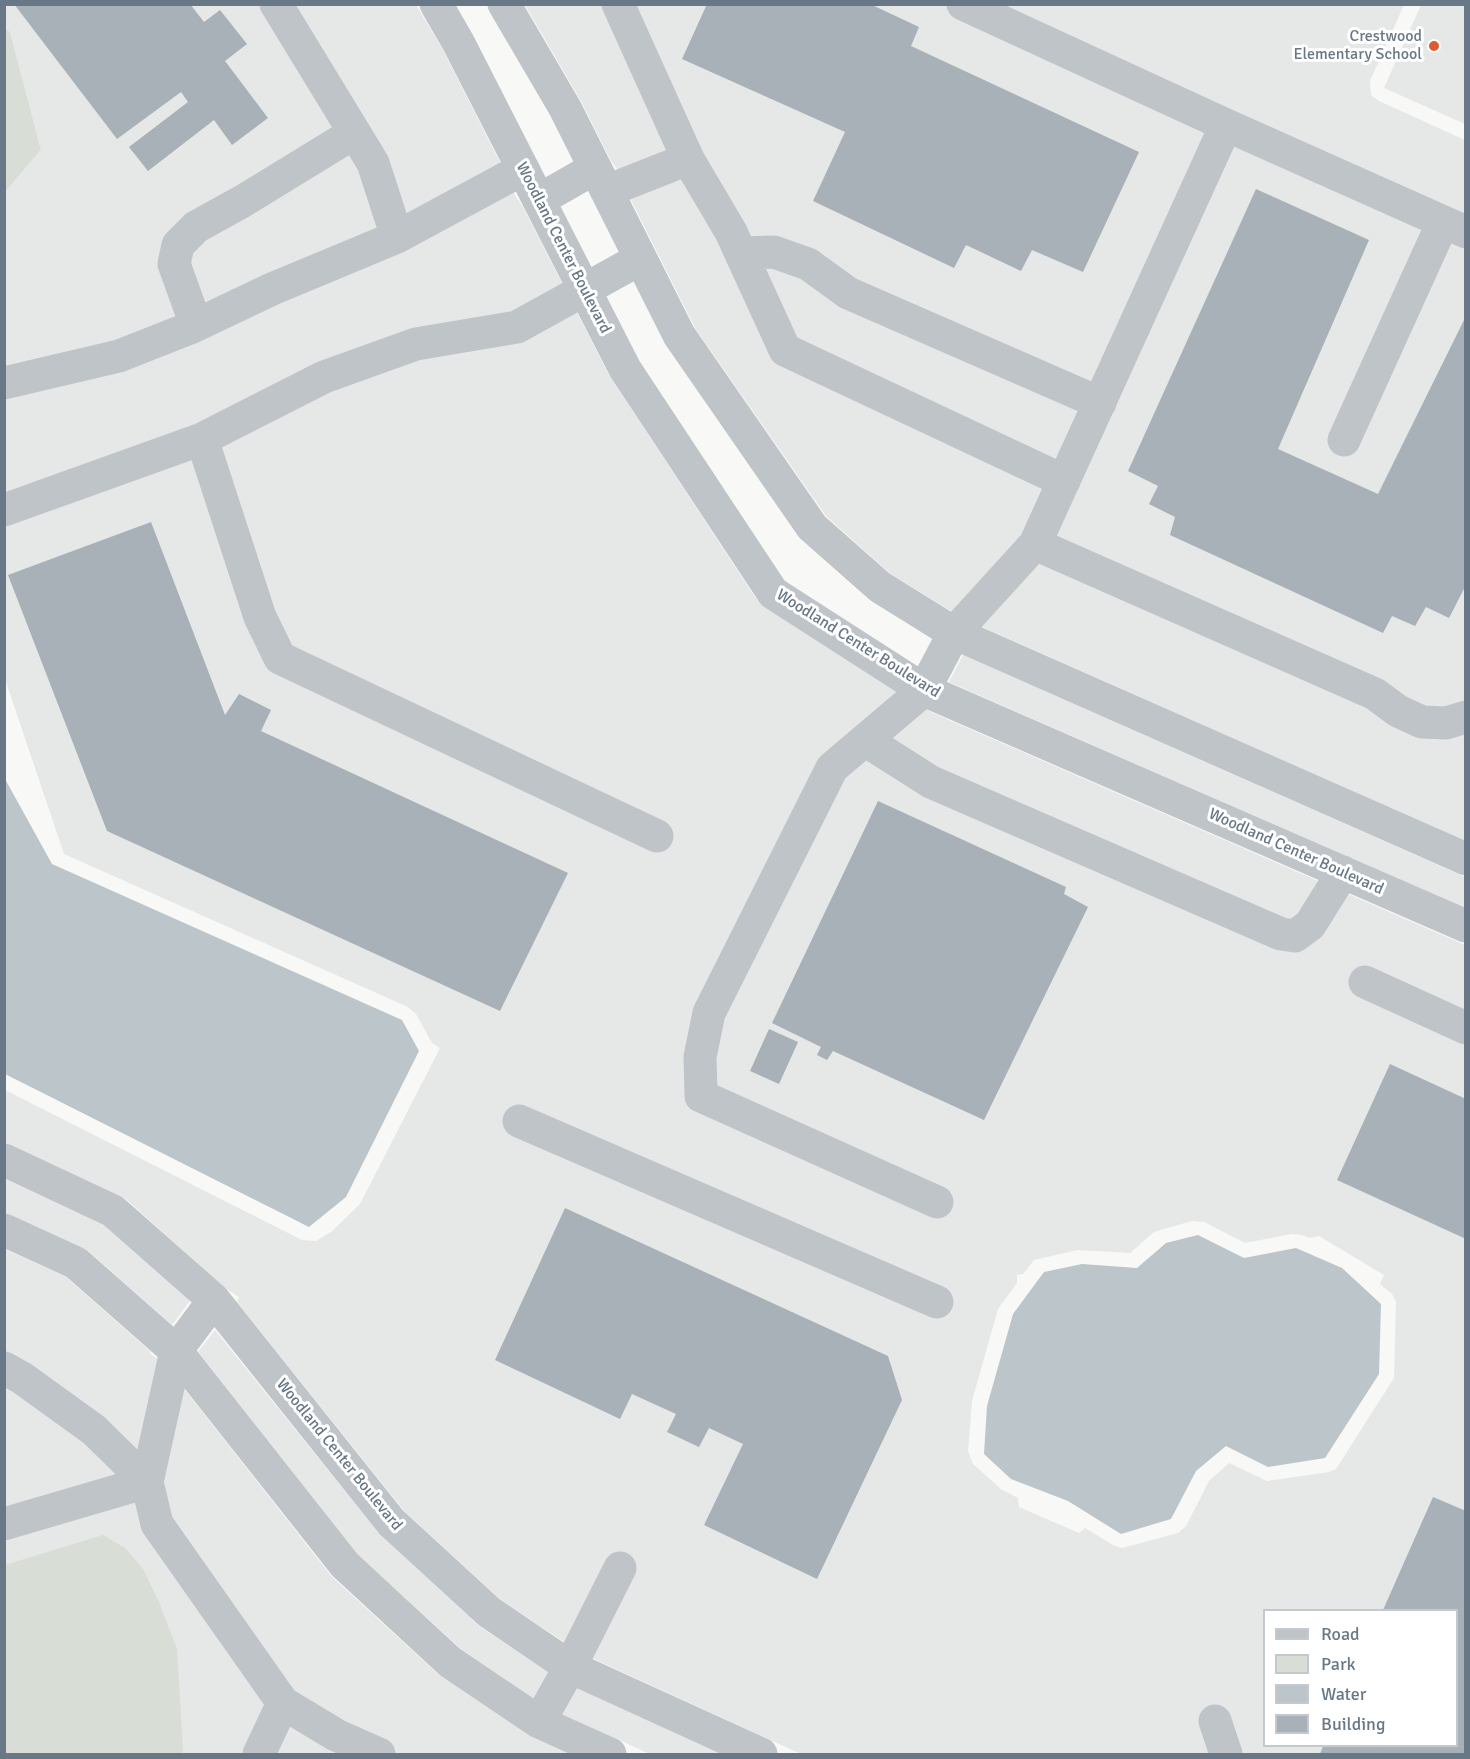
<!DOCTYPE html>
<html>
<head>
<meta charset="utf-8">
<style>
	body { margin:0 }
	#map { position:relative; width:1470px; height:1759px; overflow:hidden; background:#f8f8f6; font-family:Signika,sans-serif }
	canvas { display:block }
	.frame { position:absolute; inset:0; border:6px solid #687886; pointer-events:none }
	.legend { position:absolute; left:1263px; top:1609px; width:195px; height:138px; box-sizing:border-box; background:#fff; border:2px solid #c3c9cf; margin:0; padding:8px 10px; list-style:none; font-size:18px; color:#687886 }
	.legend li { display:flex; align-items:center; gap:12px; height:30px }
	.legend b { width:30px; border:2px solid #c3c9cf }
</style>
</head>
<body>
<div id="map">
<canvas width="1470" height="1759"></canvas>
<div class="frame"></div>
<ul class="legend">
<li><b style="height:8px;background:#bfc4c8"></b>Road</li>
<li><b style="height:16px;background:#d8ddd5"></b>Park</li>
<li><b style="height:16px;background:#bbc5ca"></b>Water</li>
<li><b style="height:16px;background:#a8b1b7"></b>Building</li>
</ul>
</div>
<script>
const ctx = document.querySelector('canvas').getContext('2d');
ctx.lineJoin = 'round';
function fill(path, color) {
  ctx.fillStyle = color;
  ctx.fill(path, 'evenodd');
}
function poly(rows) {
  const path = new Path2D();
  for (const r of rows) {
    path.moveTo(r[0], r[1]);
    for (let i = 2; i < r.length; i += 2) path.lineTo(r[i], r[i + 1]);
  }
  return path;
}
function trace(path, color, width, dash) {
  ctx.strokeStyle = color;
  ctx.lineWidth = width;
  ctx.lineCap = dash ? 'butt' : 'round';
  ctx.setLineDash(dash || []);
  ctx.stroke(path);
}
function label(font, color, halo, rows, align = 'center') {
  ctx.font = font + ' Signika,sans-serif';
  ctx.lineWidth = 6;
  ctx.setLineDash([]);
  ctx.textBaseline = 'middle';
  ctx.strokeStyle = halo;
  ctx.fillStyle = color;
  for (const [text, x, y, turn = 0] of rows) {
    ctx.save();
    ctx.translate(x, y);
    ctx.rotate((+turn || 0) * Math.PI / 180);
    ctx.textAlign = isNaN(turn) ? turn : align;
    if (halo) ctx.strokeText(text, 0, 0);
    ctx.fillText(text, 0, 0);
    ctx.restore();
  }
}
fill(poly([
	[5,5,416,5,442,48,515,192,514,194,523,207,609,375,755,597,763,606,900,694,900,696,933,713,1465,945,1465,1754,801,1754,579,1652,500,1599,405,1512,237,1302,239,1297,225,1288,126,1199,5,1143,5,1090,302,1240,316,1241,331,1232,360,1204,440,1048,432,1043,416,1014,408,1007,64,854,5,679,5,192,41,150,10,32,5,28],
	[1192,1221,1204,1222,1245,1243,1292,1234,1302,1235,1310,1238,1319,1236,1384,1275,1380,1284,1392,1294,1396,1302,1394,1378,1336,1469,1329,1472,1267,1481,1229,1463,1209,1481,1186,1526,1178,1533,1122,1548,1113,1545,1085,1528,1079,1533,1019,1507,1018,1498,1001,1489,973,1464,968,1451,972,1401,998,1309,1017,1283,1017,1275,1023,1274,1034,1260,1078,1250,1130,1253,1154,1232],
	[1264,1610,1456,1610,1456,1746,1264,1746],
	[525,5,1404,5,1370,81,1371,95,1379,101,1465,140,1465,841,962,618,891,574,826,516,695,328,619,176,621,174,611,161,581,101],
	[1421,5,1465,5,1465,124,1384,88],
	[963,655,1465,877,1465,908,949,682],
	[5,1179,104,1225,190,1301,172,1325,88,1251,5,1213],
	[5,1249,66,1277,151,1352,150,1354,163,1362,332,1577,437,1673,532,1737,570,1754,114,1754,5,1618],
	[215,1330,377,1531,479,1626,563,1682,722,1754,650,1754,548,1708,461,1649,358,1555,198,1352]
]), '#e6e7e7');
fill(poly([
	[5,28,10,32,41,150,5,192],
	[103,1535,125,1548,143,1569,159,1602,177,1649,183,1749,182,1754,5,1754,5,1565]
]), '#d8ddd5');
fill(poly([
	[5,779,52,864,402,1020,419,1051,346,1197,309,1227,5,1074],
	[1198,1235,1244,1258,1296,1248,1342,1268,1381,1304,1379,1374,1325,1458,1268,1467,1226,1446,1196,1471,1171,1519,1121,1534,1068,1501,1011,1479,984,1454,987,1406,1013,1314,1044,1272,1082,1264,1137,1268,1166,1243]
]), '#bbc5ca');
fill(poly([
	[14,4,190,4,204,22,220,10,247,44,225,61,268,118,232,145,214,120,148,171,129,147,188,102,181,92,117,139],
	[707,4,870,4,919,27,911,46,1139,152,1083,272,1032,250,1021,271,966,245,954,268,813,201,845,132,682,59],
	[1256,189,1369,240,1278,449,1378,494,1466,316,1466,585,1449,618,1426,607,1415,626,1392,616,1383,633,1170,535,1175,517,1149,504,1158,486,1128,471],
	[151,522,225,715,239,694,271,710,261,731,568,873,500,1011,107,831,8,575],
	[878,801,1066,887,1064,894,1088,907,984,1120,833,1051,827,1060,817,1055,821,1047,772,1023],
	[769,1029,798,1042,779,1084,750,1071],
	[1390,1064,1466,1099,1466,1239,1337,1180],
	[565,1208,888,1356,902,1400,817,1579,704,1525,743,1444,709,1428,699,1447,667,1432,676,1414,632,1394,620,1419,495,1360],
	[1433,1497,1466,1511,1466,1754,1320,1754,1323,1746,1456,1746,1456,1610,1383,1610]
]), '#a8b1b7');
trace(poly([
	[276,4,373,163,397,237],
	[436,4,458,42,625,369,773,593,924,690,1466,926],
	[504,4,565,108,679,335,812,527,880,587,954,633,1466,859],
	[963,4,1226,125,1466,232],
	[688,159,731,232,785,350,1064,481],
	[607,191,688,159,618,4],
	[539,200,595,168],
	[741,253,774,252,808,264,848,293,1100,403],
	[196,325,174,264,178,245,196,227,243,201,354,133],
	[4,383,119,356,190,328,272,289,397,237,523,169],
	[202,439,324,377,416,344,517,327,640,259],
	[1344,440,1443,222],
	[4,510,202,439,260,617,280,658,657,836],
	[1035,544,1226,125],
	[865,740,931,782,1281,934,1295,936,1310,925,1343,872],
	[1365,982,1466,1028],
	[519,1121,937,1302],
	[4,1160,113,1211,214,1300,391,1522,489,1612,570,1667,761,1754],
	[937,1202,701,1096,700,1057,709,1013,832,768,924,690,954,633,1035,544,1375,694,1398,711,1422,722,1446,723,1466,717],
	[4,1230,76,1263,176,1351,345,1565,450,1662,539,1722,610,1754],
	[4,1368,22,1378,94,1430,147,1482,157,1524,283,1703,259,1754],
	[4,1524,147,1482,176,1351,214,1300],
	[283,1703,336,1735,379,1754],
	[1215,1721,1226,1754],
	[539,1722,570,1667,620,1568]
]), '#bfc4c8', 33);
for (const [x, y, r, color] of [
	[1434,46,6,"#de5a30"]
]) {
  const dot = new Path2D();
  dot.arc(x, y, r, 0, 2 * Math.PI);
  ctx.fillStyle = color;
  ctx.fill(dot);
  trace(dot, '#fff', 2);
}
label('16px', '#687886', '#fff', [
	["Crestwood",1422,37],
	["Elementary School",1422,55]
], 'right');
label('16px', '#687886', '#fff', [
	["Woodland Center Boulevard",563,248,63],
	["Woodland Center Boulevard",858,644,32],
	["Woodland Center Boulevard",1296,852,24],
	["Woodland Center Boulevard",339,1455,51]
]);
</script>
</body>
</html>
